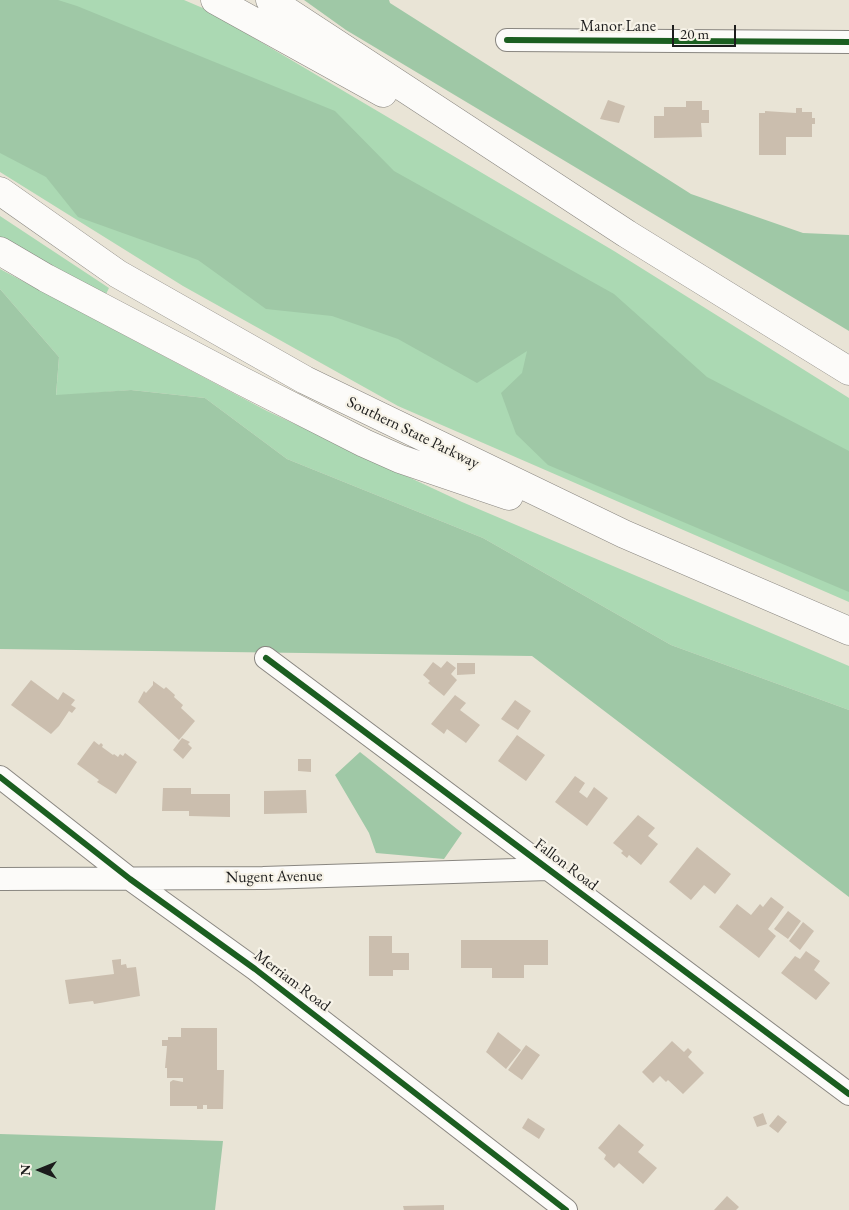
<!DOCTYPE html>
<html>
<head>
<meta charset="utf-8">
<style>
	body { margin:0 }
	#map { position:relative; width:849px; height:1210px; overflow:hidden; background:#e9e4d6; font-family:"EB Garamond",serif }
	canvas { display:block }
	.north { position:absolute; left:15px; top:1145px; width:50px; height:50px; -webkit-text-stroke:4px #f7f3e8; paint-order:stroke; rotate:270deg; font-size:14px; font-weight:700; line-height:20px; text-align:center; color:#1c1c1c }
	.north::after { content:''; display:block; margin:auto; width:18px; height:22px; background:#1c1c1c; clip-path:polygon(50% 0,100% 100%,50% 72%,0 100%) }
	.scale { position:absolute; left:672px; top:25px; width:64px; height:22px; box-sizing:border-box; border:2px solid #1c1c1c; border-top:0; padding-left:6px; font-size:15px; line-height:18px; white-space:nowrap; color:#1c1c1c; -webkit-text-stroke:4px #f7f3e8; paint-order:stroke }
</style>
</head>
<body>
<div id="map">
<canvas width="849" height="1210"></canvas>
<div class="north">N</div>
<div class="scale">20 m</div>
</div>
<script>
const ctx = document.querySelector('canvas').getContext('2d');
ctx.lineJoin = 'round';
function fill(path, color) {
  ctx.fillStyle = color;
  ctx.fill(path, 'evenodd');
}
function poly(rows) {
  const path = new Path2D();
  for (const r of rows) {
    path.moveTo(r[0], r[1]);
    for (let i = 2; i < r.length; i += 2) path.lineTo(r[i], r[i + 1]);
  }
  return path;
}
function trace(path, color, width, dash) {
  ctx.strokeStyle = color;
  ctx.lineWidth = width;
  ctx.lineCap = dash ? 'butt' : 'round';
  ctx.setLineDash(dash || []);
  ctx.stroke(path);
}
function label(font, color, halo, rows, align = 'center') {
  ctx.font = font + ' "EB Garamond",serif';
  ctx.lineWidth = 4.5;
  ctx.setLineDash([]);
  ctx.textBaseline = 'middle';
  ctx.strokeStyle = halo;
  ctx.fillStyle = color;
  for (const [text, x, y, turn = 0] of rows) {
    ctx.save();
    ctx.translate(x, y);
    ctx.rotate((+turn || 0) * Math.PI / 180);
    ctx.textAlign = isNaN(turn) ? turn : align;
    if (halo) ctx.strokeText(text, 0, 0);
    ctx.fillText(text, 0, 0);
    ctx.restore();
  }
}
fill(poly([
	[0,0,184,0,205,9,614,251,849,398,849,602,398,406,183,286,0,172],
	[0,216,109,288,106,294,0,238],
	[0,269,267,411,462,502,849,666,849,710,671,645,483,538,287,459,205,398,131,390,56,396,59,357,0,289]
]), '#abd9b3');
fill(poly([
	[0,0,58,0,77,6,335,111,394,171,614,294,707,377,849,451,849,592,548,465,516,434,501,393,522,373,527,351,477,383,398,339,332,316,266,309,198,260,78,217,46,177,0,153],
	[304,0,389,0,390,3,691,194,803,233,849,235,849,331,346,30],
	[0,289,59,357,56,395,131,390,205,398,287,459,483,538,671,645,849,710,849,897,532,656,0,649],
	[360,752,462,833,444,859,376,853,369,833,335,775],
	[0,1134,223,1141,215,1210,0,1210]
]), '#9fc8a6');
fill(poly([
	[608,100,625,106,619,123,600,119],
	[686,101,702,101,702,110,709,110,709,123,701,123,702,137,654,138,654,116,664,116,664,107,686,107],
	[796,108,802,108,802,112,812,112,812,118,815,118,815,124,812,124,812,137,786,137,786,155,759,155,759,113,765,113,765,111,796,113],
	[447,661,456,668,451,674,457,680,444,696,428,683,430,681,423,675,433,662,441,668],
	[457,663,475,663,475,674,457,675],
	[31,680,58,700,63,692,75,700,71,705,76,708,72,713,69,711,59,726,51,734,11,705],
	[153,681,164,689,166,687,175,695,174,697,183,705,181,708,195,721,179,740,138,702,144,691,146,693,153,685],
	[455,695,466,703,460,710,480,725,466,743,447,729,444,734,431,724],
	[515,700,531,711,518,730,501,719],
	[517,735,545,755,526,781,498,761],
	[182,738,190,742,188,744,192,748,183,759,173,750],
	[94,741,99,745,101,743,103,745,102,747,113,755,114,754,118,757,120,754,123,756,125,753,137,762,116,794,97,782,99,780,77,764],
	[298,759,311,759,311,772,298,771],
	[575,776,585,783,579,792,587,798,594,787,608,798,587,826,555,802],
	[163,788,191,788,191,794,230,794,230,817,189,816,189,811,162,811],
	[306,790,307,813,264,814,264,791],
	[638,815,655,828,648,836,658,844,641,865,629,855,627,858,621,853,623,851,613,843],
	[697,847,731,874,715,894,704,885,691,900,669,882],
	[771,897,784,907,768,929,776,936,759,958,719,927,737,904,751,915,760,904,763,907],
	[788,911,801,921,788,939,774,929],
	[803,922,814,931,800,950,789,941],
	[369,936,392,936,392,953,409,953,409,970,393,970,393,976,369,976],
	[461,940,548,940,548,965,524,965,524,978,492,978,492,968,461,968],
	[806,951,820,961,814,970,830,983,816,1000,781,973,795,956,800,959],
	[121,959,121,965,126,964,127,968,136,967,140,996,94,1004,93,1001,69,1004,65,980,114,974,112,960],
	[181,1028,217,1028,217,1070,224,1070,223,1109,207,1109,207,1105,203,1105,203,1109,197,1109,197,1106,170,1106,170,1082,173,1080,183,1082,183,1078,167,1078,167,1068,165,1068,167,1046,162,1046,162,1040,168,1040,168,1037,181,1037],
	[498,1032,521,1050,506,1069,486,1052],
	[672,1041,684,1052,688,1048,692,1052,688,1057,704,1073,683,1094,668,1080,666,1082,660,1076,653,1083,642,1072],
	[526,1045,540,1055,522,1080,508,1070],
	[763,1113,767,1124,757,1127,753,1117],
	[778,1115,787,1122,778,1133,769,1126],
	[528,1118,545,1129,539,1139,522,1128],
	[619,1124,644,1145,638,1152,657,1168,643,1184,619,1163,614,1168,604,1159,606,1155,598,1148],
	[727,1196,739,1207,736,1210,714,1210],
	[444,1205,444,1210,404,1210,403,1206]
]), '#cbbeae');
const minor = poly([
	[507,40,849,42],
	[266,658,849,1094],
	[0,777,130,879,255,969,566,1210],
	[0,879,263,878,548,869]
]);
const highway = poly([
	[215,0,383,93],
	[270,0,627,234,849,371],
	[0,191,118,274,305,380,624,534,849,631],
	[0,251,46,278,242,381,364,443,400,459,509,496]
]);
trace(minor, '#898680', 24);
trace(highway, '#898680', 29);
trace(minor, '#fcfbf9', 22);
trace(highway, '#fcfbf9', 28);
trace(poly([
	[507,40,849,42],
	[266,658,849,1094],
	[0,777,130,879,255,969,566,1210]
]), '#1b5e20', 6);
label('16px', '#1c1c1c', '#f7f3e8', [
	["Manor Lane",618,27],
	["Southern State Parkway",413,433,26],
	["Fallon Road",566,865,37],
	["Nugent Avenue",274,877,-1],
	["Merriam Road",292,981,37]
]);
</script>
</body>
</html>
